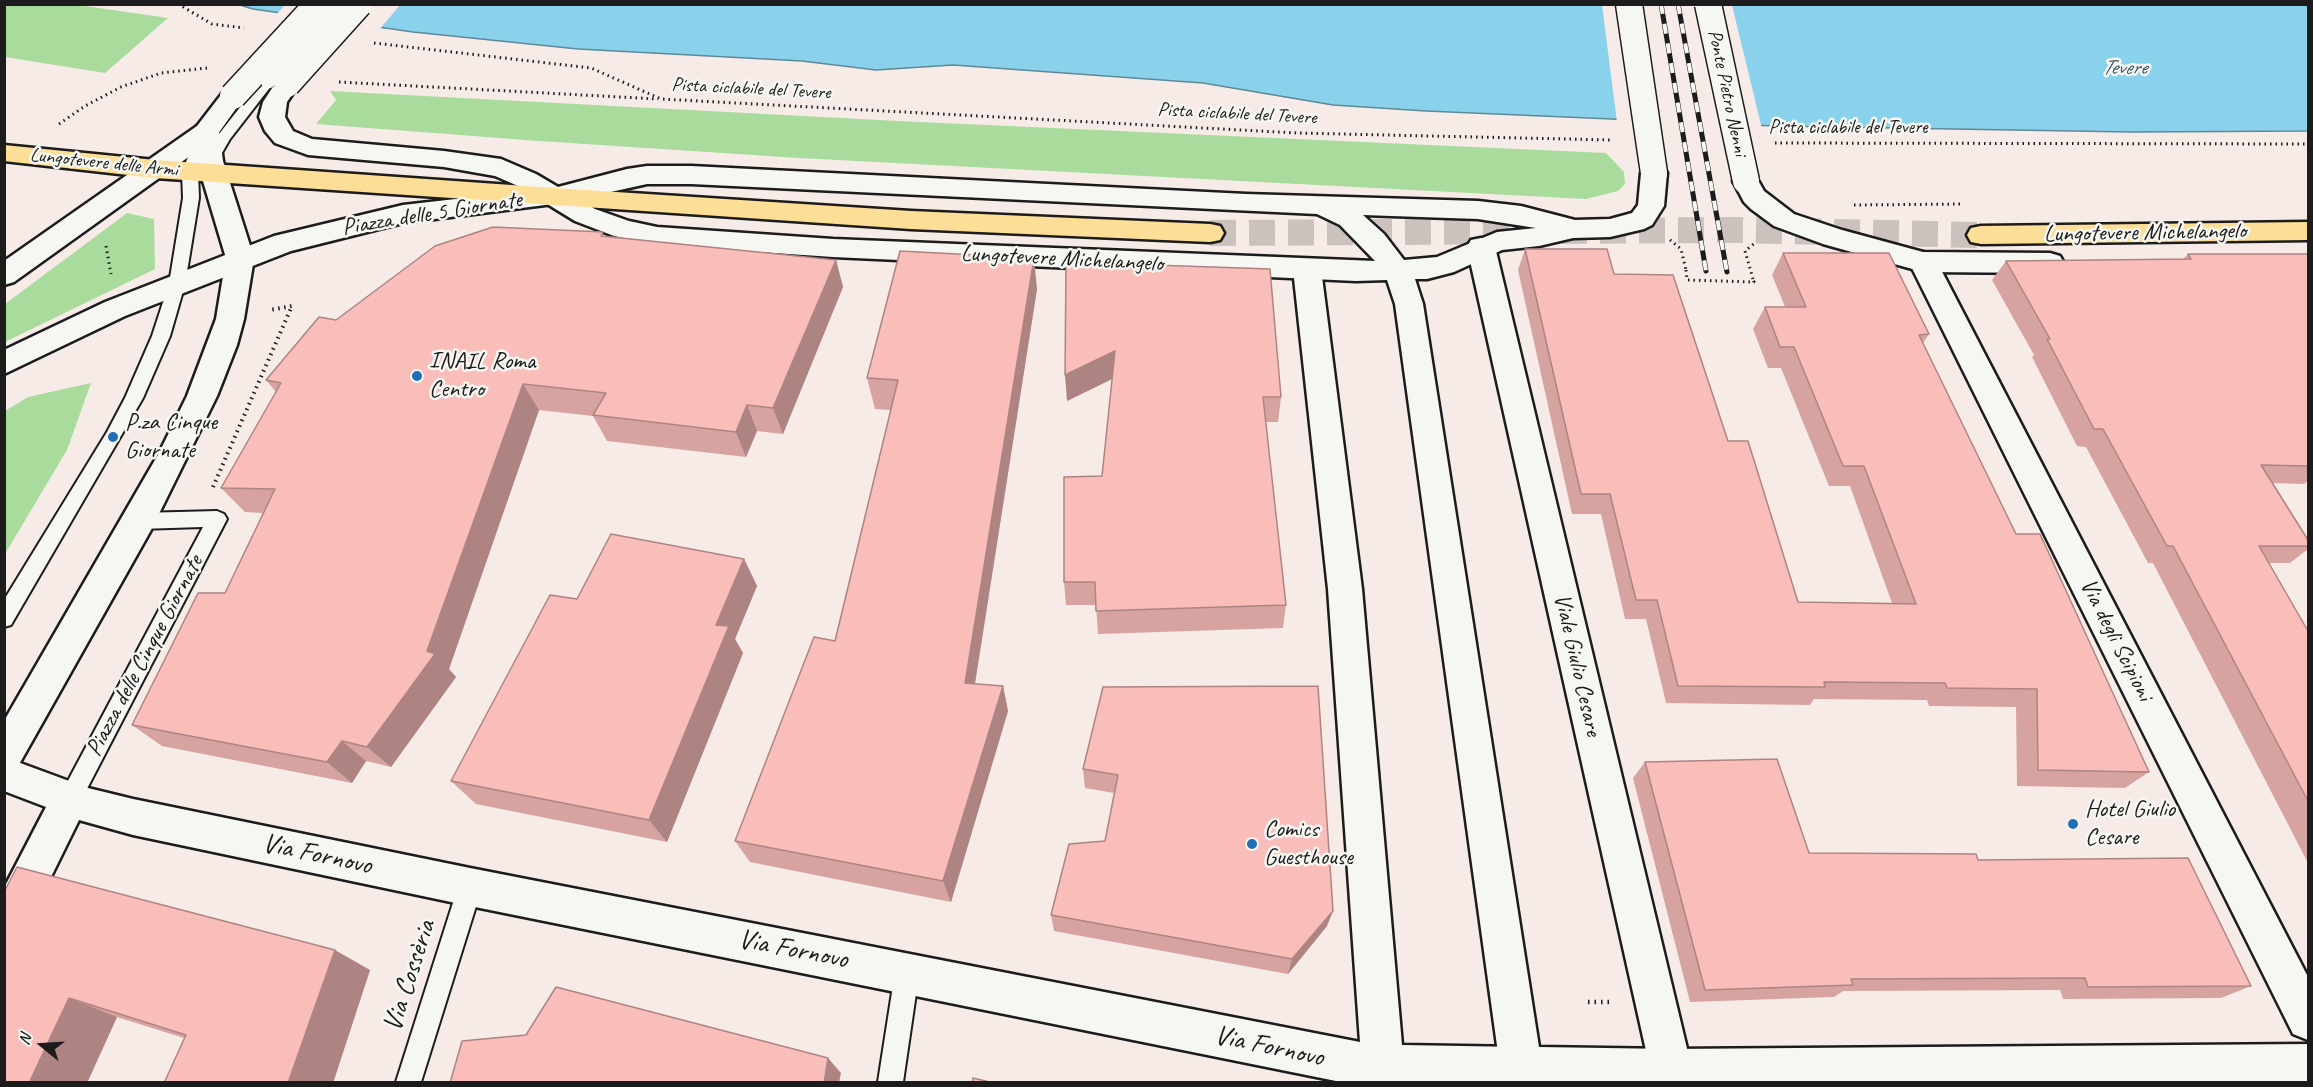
<!DOCTYPE html>
<html>
<head>
<meta charset="utf-8">
<style>
	body { margin:0 }
	#map { position:relative; width:2313px; height:1087px; overflow:hidden; background:#f7ebe7; font-family:Caveat,sans-serif }
	canvas { display:block }
	.frame { position:absolute; inset:0; border:6px solid #1c1c1c; pointer-events:none }
	.north { position:absolute; left:12px; top:1015px; width:60px; height:60px; -webkit-text-stroke:4px #f6f6f2; paint-order:stroke; rotate:288deg; font-size:16px; font-weight:700; line-height:24px; text-align:center; color:#1c1c1c }
	.north::after { content:''; display:block; margin:auto; width:21px; height:27px; background:#1c1c1c; clip-path:polygon(50% 0,100% 100%,50% 72%,0 100%) }
</style>
</head>
<body>
<div id="map">
<canvas width="2313" height="1087"></canvas>
<div class="frame"></div>
<div class="north">N</div>
</div>
<script>
const ctx = document.querySelector('canvas').getContext('2d');
ctx.lineJoin = 'round';
function fill(path, color) {
  ctx.fillStyle = color;
  ctx.fill(path, 'evenodd');
}
function poly(rows) {
  const path = new Path2D();
  for (const r of rows) {
    path.moveTo(r[0], r[1]);
    for (let i = 2; i < r.length; i += 2) path.lineTo(r[i], r[i + 1]);
  }
  return path;
}
function trace(path, color, width, dash) {
  ctx.strokeStyle = color;
  ctx.lineWidth = width;
  ctx.lineCap = dash ? 'butt' : 'round';
  ctx.setLineDash(dash || []);
  ctx.stroke(path);
}
function label(font, color, halo, rows, align = 'center') {
  ctx.font = font + ' Caveat,sans-serif';
  ctx.lineWidth = 5;
  ctx.setLineDash([]);
  ctx.textBaseline = 'middle';
  ctx.strokeStyle = halo;
  ctx.fillStyle = color;
  for (const [text, x, y, turn = 0] of rows) {
    ctx.save();
    ctx.translate(x, y);
    ctx.rotate((+turn || 0) * Math.PI / 180);
    ctx.textAlign = isNaN(turn) ? turn : align;
    if (halo) ctx.strokeText(text, 0, 0);
    ctx.fillText(text, 0, 0);
    ctx.restore();
  }
}
fill(poly([
	[4,5,78,5,168,18,105,73,5,57],
	[330,91,898,121,1606,153,1624,172,1625,184,1618,191,1586,199,799,158,539,141,316,124,336,100],
	[127,213,154,219,155,269,5,342,5,304],
	[91,383,67,450,5,554,5,411,28,397]
]), '#a9db9d');
const water = poly([
	[240,5,2308,5,2308,131,2132,132,1774,126,1426,111,1333,105,1203,83,953,65,876,70,802,61,578,49,413,32,253,9,240,5]
]);
fill(water, '#8ad2ec');
trace(water, '#5e8999', 1.5);
fill(poly([
	[285,5,400,5,379,30,276,15],
	[1602,5,1732,5,1762,129,1617,122]
]), '#f7ebe7');
trace(poly([
	[1210,233,1735,230,1981,235]
]), '#cbc2be', 26, [26, 13]);
const service = poly([
	[268,77,275,81,230,139,212,170,207,171,200,167,198,172,199,198,185,284,170,336,143,398,11,625,4,627,4,600,107,432,125,398,152,336,169,284,183,198,182,172,198,132,206,127,214,132,202,162,219,134,263,78,268,77],
	[217,511,224,514,227,519,78,806,70,809,62,806,59,799,62,792,203,527,139,529,132,527,129,521,132,515,139,513,217,511],
	[470,876,478,879,482,887,421,1082,396,1082,458,887,462,879,470,876],
	[907,961,916,964,919,973,903,1082,878,1082,895,973,898,964,907,961]
]);
const minor = poly([
	[1481,238,1491,240,1495,247,1695,1082,1653,1082,1467,247,1471,240,1481,238],
	[1923,252,1933,255,1937,262,2308,977,2308,1040,2293,1034,1909,262,1913,255,1923,252],
	[1307,259,1317,262,1321,269,1362,589,1402,1045,1521,1047,1536,1053,1542,1068,1536,1082,1336,1081,470,906,133,835,79,820,18,944,4,950,4,888,46,807,4,791,4,757,88,788,133,799,470,868,1360,1042,1328,589,1293,269,1297,262,1307,259]
]);
const tertiary = poly([
	[287,76,296,79,299,84,287,102,285,117,293,131,312,139,444,151,501,159,536,174,558,187,627,169,647,166,691,166,1246,194,1478,201,1521,206,1575,220,1610,219,1632,213,1638,205,1641,173,1645,167,1654,164,1663,167,1667,173,1664,206,1652,225,1644,229,1610,237,1573,238,1539,246,1502,250,1454,272,1427,279,1415,279,1423,304,1539,1047,1671,1049,2308,1044,2308,1082,1502,1082,1395,304,1387,280,1356,281,833,257,657,245,614,236,575,221,518,186,495,176,444,167,308,155,275,143,265,131,259,117,263,102,278,79,287,76],
	[647,184,691,184,1317,214,1340,225,1375,261,833,239,657,227,629,221,595,209,579,199,647,184],
	[1363,215,1478,219,1536,228,1497,232,1437,257,1404,260,1384,234,1363,215],
	[206,124,215,126,219,132,223,161,254,258,244,319,237,345,217,396,151,530,17,768,4,773,4,721,159,453,187,396,216,319,226,258,197,161,193,132,197,126,206,124],
	[1746,172,1755,175,1764,191,1794,214,1842,230,1923,252,2050,253,2060,256,2064,263,2060,270,2050,273,1923,272,1823,244,1774,226,1751,209,1744,202,1733,181,1737,175,1746,172]
]);
const secondary = poly([
	[233,88,242,91,245,96,215,138,14,282,4,285,4,261,197,126,224,91,233,88],
	[552,188,561,191,565,197,561,203,403,223,291,251,125,316,4,374,4,350,105,302,274,236,403,205,552,188]
]);
const primary = poly([
	[4,145,155,160,554,188,911,211,1210,224,1220,226,1224,233,1220,240,1210,242,911,229,155,178,4,161,4,145],
	[2308,222,2308,240,1981,244,1971,242,1967,235,1971,228,1981,226,2308,222]
]);
trace(service, '#1c1c1c', 4);
trace(minor, '#1c1c1c', 5);
trace(tertiary, '#1c1c1c', 5);
trace(secondary, '#1c1c1c', 5);
trace(primary, '#1c1c1c', 5);
trace(poly([
	[178,4,212,24,244,28],
	[374,43,591,68,661,99,1297,133,1611,140],
	[339,82,658,99],
	[59,124,85,106,121,87,161,73,207,68],
	[1775,143,2308,144],
	[1854,205,1964,204],
	[1670,240,1681,249,1686,270],
	[106,246,111,274],
	[1753,279,1745,251,1755,243]
]), '#1c1c1c', 3, [1.5, 4]);
trace(poly([
	[213,487,292,306,270,310]
]), '#1c1c1c', 4, [1.5, 4.5]);
trace(poly([
	[1588,1002,1611,1002]
]), '#1c1c1c', 4.5, [1.5, 5]);
fill(service, '#f6f6f2');
fill(minor, '#f6f6f2');
fill(tertiary, '#f6f6f2');
fill(secondary, '#f6f6f2');
fill(primary, '#fdde96');
const rail = poly([
	[1661,4,1706,271],
	[1678,4,1727,272]
]);
trace(rail, '#1c1c1c', 5);
trace(rail, '#f6f6f2', 4, [10]);
const serviceBridge = poly([
	[268,81,338,4]
]);
const tertiaryBridge = poly([
	[1629,4,1654,173],
	[1708,4,1746,181],
	[287,84,359,4]
]);
const secondaryBridge = poly([
	[233,96,318,4]
]);
trace(serviceBridge, '#1c1c1c', 19, []);
trace(tertiaryBridge, '#1c1c1c', 29, []);
trace(secondaryBridge, '#1c1c1c', 29, []);
trace(poly([
	[1686,270,1687,280,1754,282,1753,279]
]), '#1c1c1c', 3, [1.5, 4]);
trace(serviceBridge, '#f6f6f2', 15);
trace(tertiaryBridge, '#f6f6f2', 26);
trace(secondaryBridge, '#f6f6f2', 26);
fill(poly([
	[605,236,836,260,843,287,783,434,757,431,746,457,607,441,593,416,539,410,449,669,456,677,391,767,366,761,352,783,162,746,132,725,225,593,263,513,245,512,221,488,276,392,266,380,336,320],
	[1525,249,1614,274,1728,441,1798,602,1892,603,1850,486,1829,486,1781,368,1768,368,1753,329,1765,307,1785,307,1772,275,1783,253,1929,334,1923,343,2016,534,2149,772,2125,788,2017,786,2016,707,1929,706,1927,700,1814,699,1810,705,1666,703,1646,619,1625,619,1601,514,1572,514,1518,270],
	[2188,254,2308,254,2308,481,2304,484,2273,483,2308,540,2308,549,2290,563,2269,563,2308,631,2308,863,2153,563,2148,563,2086,447,2077,446,2032,357,2034,355,1992,280,2006,261,2183,259],
	[1066,264,1281,397,1278,422,1266,422,1286,605,1283,628,1098,634,1096,605,1066,605,1064,582,1102,476,1112,379,1067,401],
	[1037,289,975,684,1003,686,1008,711,951,902,750,862,735,841,835,641,891,410,875,409,867,378],
	[744,559,757,586,735,639,743,653,667,842,476,804,451,781,577,599],
	[1103,687,1327,926,1288,974,1054,931,1051,915,1105,841,1114,793,1085,788,1083,769],
	[1645,762,1809,853,1978,860,2251,986,2221,998,2063,999,2060,990,1843,991,1834,997,1690,1002,1633,778],
	[17,867,370,970,333,1083,164,1083,184,1038,117,1017,87,1083,4,1083]
]), '#d6a3a0');
fill(poly([
	[1034,258,1037,289,971,708,965,683],
	[836,260,843,287,783,434,773,408],
	[1115,351,1116,377,1067,401,1065,375],
	[523,384,539,410,449,669,456,677,391,767,367,747,427,651],
	[747,405,757,431,746,457,736,432],
	[744,559,757,586,735,639,743,653,667,842,649,820,716,625],
	[1003,686,1008,711,951,902,943,881],
	[342,741,366,761,352,783,327,762],
	[1333,911,1327,926,1288,974,1292,959],
	[335,950,370,970,333,1083,288,1083],
	[69,998,117,1017,87,1083,29,1083],
	[828,1058,841,1073,839,1083,824,1083]
]), '#ae8482');
const building = poly([
	[493,227,603,232,601,236,836,260,773,408,747,405,736,432,593,415,606,393,523,384,427,651,435,654,367,747,342,741,327,762,132,725,198,593,225,593,275,489,221,488,281,383,266,380,319,317,336,320,435,246,493,227],
	[1525,249,1607,249,1614,274,1673,275,1728,441,1748,441,1798,602,1916,604,1864,466,1843,466,1794,347,1780,347,1765,307,1806,307,1783,253,1889,253,1929,334,1919,335,2016,534,2040,534,2149,772,2038,770,2037,689,1947,688,1945,683,1824,682,1825,687,1678,686,1657,600,1636,600,1610,494,1581,494,1525,249],
	[900,251,1034,258,965,683,1003,686,943,881,735,841,814,637,835,641,898,380,867,378,900,251],
	[2188,254,2308,254,2308,466,2261,465,2308,540,2308,546,2259,546,2308,631,2308,801,2173,546,2167,546,2103,429,2094,429,2047,339,2050,339,2006,261,2191,259,2188,254],
	[1066,264,1124,268,1125,264,1270,269,1281,397,1263,397,1286,605,1096,611,1095,582,1064,582,1064,477,1102,476,1115,351,1065,375,1066,264],
	[611,534,744,559,716,625,729,626,649,820,451,781,550,595,577,599,611,534],
	[1318,686,1333,911,1292,959,1051,915,1069,844,1105,841,1118,775,1083,769,1103,687,1318,686],
	[1777,759,1809,853,1976,854,1978,860,2188,858,2251,986,2088,987,2085,978,1851,979,1853,985,1705,990,1645,762,1777,759],
	[17,867,335,950,288,1083,164,1083,186,1035,69,998,29,1083,4,1083,4,892,17,867],
	[556,987,828,1058,824,1083,450,1083,462,1041,526,1035,556,987],
	[973,1078,994,1083,972,1083,973,1078]
]);
fill(building, '#f9bdba');
trace(building, '#ae8482', 1.5);
for (const [x, y, r, color] of [
	[417,376,6,"#1f6fb2"],
	[113,437,6,"#1f6fb2"],
	[2073,824,6,"#1f6fb2"],
	[1252,844,6,"#1f6fb2"]
]) {
  const dot = new Path2D();
  dot.arc(x, y, r, 0, 2 * Math.PI);
  ctx.fillStyle = color;
  ctx.fill(dot);
  trace(dot, '#f6f6f2', 2);
}
label('20px', '#1c1c1c', '#f6f6f2', [
	["Pista ciclabile del Tevere",751,89,3],
	["Ponte Pietro Nenni",1727,93,78],
	["Pista ciclabile del Tevere",1237,114,3],
	["Pista ciclabile del Tevere",1848,128],
	["Lungotevere delle Armi",104,163,6]
]);
label('italic 22px', '#425c65', '#f6f6f2', [
	["Tevere",2124,68]
]);
label('24px', '#1c1c1c', '#f6f6f2', [
	["Piazza delle 5 Giornate",432,214,-9],
	["Lungotevere Michelangelo",2145,233,-1],
	["Lungotevere Michelangelo",1062,259,3],
	["Via degli Scipioni",2116,640,63],
	["Piazza delle Cinque Giornate",145,656,-62],
	["Viale Giulio Cesare",1577,665,77]
]);
label('24px', '#1c1c1c', '#f6f6f2', [
	["INAIL Roma",429,362],
	["Centro",429,390],
	["P.za Cinque",125,423],
	["Giornate",125,451],
	["Hotel Giulio",2085,810],
	["Cesare",2085,838],
	["Comics",1264,830],
	["Guesthouse",1264,858]
], 'left');
label('28px', '#1c1c1c', '#f6f6f2', [
	["Via Fornovo",317,855,12],
	["Via Fornovo",793,950,11],
	["Via Cossèria",410,976,-72],
	["Via Fornovo",1269,1047,12]
]);
</script>
</body>
</html>
